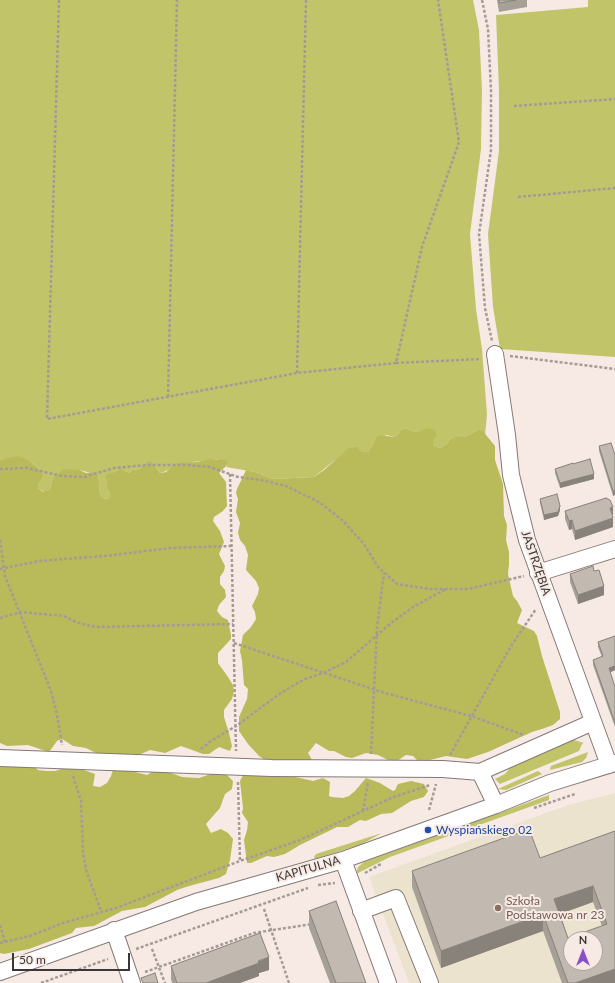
<!DOCTYPE html>
<html>
<head>
<meta charset="utf-8">
<style>
	body { margin:0 }
	#map { position:relative; width:615px; height:983px; overflow:hidden; background:#f7eae4; font-family:Lato,sans-serif }
	canvas { display:block }
	.north { position:absolute; left:563px; top:931px; width:40px; height:40px; box-sizing:border-box; background:#f7eae4; border:1px solid #aca29e; border-radius:50%; rotate:0deg; font-size:11px; font-weight:700; line-height:16px; text-align:center; color:#3c3735 }
	.north::after { content:''; display:block; margin:auto; width:14px; height:18px; background:#8a50c6; clip-path:polygon(50% 0,100% 100%,50% 72%,0 100%) }
	.scale { position:absolute; left:12px; top:953px; width:118px; height:18px; box-sizing:border-box; border:2px solid #3c3735; border-top:0; padding-left:5px; font-size:12px; line-height:14px; white-space:nowrap; color:#3c3735; -webkit-text-stroke:3px #f7eae4; paint-order:stroke }
</style>
</head>
<body>
<div id="map">
<canvas width="615" height="983"></canvas>
<div class="north">N</div>
<div class="scale">50 m</div>
</div>
<script>
const ctx = document.querySelector('canvas').getContext('2d');
ctx.lineJoin = 'round';
function fill(path, color) {
  ctx.fillStyle = color;
  ctx.fill(path, 'evenodd');
}
function poly(rows) {
  const path = new Path2D();
  for (const r of rows) {
    path.moveTo(r[0], r[1]);
    for (let i = 2; i < r.length; i += 2) path.lineTo(r[i], r[i + 1]);
  }
  return path;
}
function trace(path, color, width, dash) {
  ctx.strokeStyle = color;
  ctx.lineWidth = width;
  ctx.lineCap = dash ? 'butt' : 'round';
  ctx.setLineDash(dash || []);
  ctx.stroke(path);
}
function label(font, color, halo, rows, align = 'center') {
  ctx.font = font + ' Lato,sans-serif';
  ctx.lineWidth = 4;
  ctx.setLineDash([]);
  ctx.textBaseline = 'middle';
  ctx.strokeStyle = halo;
  ctx.fillStyle = color;
  for (const [text, x, y, turn = 0] of rows) {
    ctx.save();
    ctx.translate(x, y);
    ctx.rotate((+turn || 0) * Math.PI / 180);
    ctx.textAlign = isNaN(turn) ? turn : align;
    if (halo) ctx.strokeText(text, 0, 0);
    ctx.fillText(text, 0, 0);
    ctx.restore();
  }
}
fill(poly([
	[615,793,615,983,409,983,369,877,568,805],
	[571,939,595,939,595,963,571,963]
]), '#ebe3cd');
fill(poly([
	[0,0,473,0,479,30,482,90,481,149,470,234,476,309,482,349,487,414,485,435,482,430,479,429,465,437,455,437,450,439,447,444,440,448,433,445,433,440,417,432,404,428,400,431,398,435,394,437,387,435,375,439,373,444,368,452,362,452,335,460,314,477,273,479,255,472,226,467,228,464,217,459,193,462,160,473,152,462,142,465,140,469,132,470,129,473,123,470,105,478,107,482,107,489,110,494,110,498,104,499,100,494,98,475,80,470,53,478,50,489,44,492,38,488,38,486,44,475,36,466,32,463,8,459,0,460],
	[588,0,615,0,615,357,500,349,493,307,488,234,499,151,499,90,496,15,588,7],
	[567,740,574,740,584,743,582,744,579,751,500,784,495,779,505,774,512,766],
	[588,752,586,758,582,762,550,770,551,766],
	[538,771,542,774,506,790,498,789],
	[549,795,549,800,390,857,356,874,358,867,364,862],
	[382,833,362,844,315,859,314,857,316,854]
]), '#c2c46a');
fill(poly([
	[404,428,417,432,427,428,435,430,437,435,433,440,433,445,440,448,447,444,450,439,455,437,465,437,479,429,482,430,495,446,495,460,503,484,504,516,507,525,506,540,509,552,509,564,508,574,513,596,517,601,522,610,517,623,534,631,537,636,542,656,560,712,560,719,553,725,542,729,532,732,488,752,467,759,446,756,430,760,418,761,413,756,406,755,397,761,392,762,378,755,366,753,352,758,346,757,334,751,329,751,316,743,308,753,311,758,312,762,265,760,259,756,248,744,239,731,239,717,247,699,248,689,244,685,242,660,240,651,243,635,251,627,256,619,255,612,252,606,258,594,259,588,256,581,246,570,248,555,245,546,240,540,238,533,240,523,236,512,238,499,236,493,237,489,246,470,255,472,273,479,314,477,324,470,349,448,357,447,362,452,368,452,373,444,375,439,380,435,394,437,398,435,400,431],
	[17,456,26,459,36,466,44,475,38,486,38,488,43,492,50,489,53,478,64,469,80,470,86,473,96,472,98,475,99,482,100,494,104,499,110,498,110,494,107,489,107,482,105,478,107,474,116,472,121,469,129,473,132,470,140,469,142,465,149,462,152,462,160,473,166,472,178,463,197,462,210,459,226,460,228,464,219,473,226,482,227,506,223,511,214,517,213,521,220,531,224,542,219,554,225,566,224,571,220,577,220,584,225,590,226,597,219,605,217,611,222,617,228,620,231,635,231,639,218,653,218,663,228,677,233,685,234,691,232,699,224,710,224,717,229,733,232,746,230,751,219,747,209,754,203,754,181,746,165,753,150,750,141,754,124,756,105,753,96,753,86,748,73,746,62,739,57,741,49,752,28,745,7,746,0,743,0,460],
	[0,762,31,764,38,770,46,771,55,771,65,768,84,770,95,774,93,786,100,787,107,783,111,776,113,770,119,768,147,775,156,770,163,770,182,777,199,778,214,773,224,772,233,781,232,789,225,794,220,808,206,824,211,833,221,829,228,833,233,839,230,860,226,874,219,878,189,886,177,890,145,907,122,911,94,926,76,928,72,933,29,949,4,954,0,953],
	[244,773,282,774,313,781,323,778,330,782,329,796,332,797,343,798,349,796,355,791,366,778,380,783,393,791,395,790,398,784,411,781,424,784,428,791,424,797,411,801,392,813,381,814,366,821,360,820,348,827,337,827,300,845,285,854,274,857,267,856,251,863,247,863,244,840,247,830,248,822,242,813,243,808,240,781]
]), '#b9bb5b');
const minor = poly([
	[495,354,507,435,511,475,527,540,609,765],
	[538,573,615,549],
	[0,758,272,768,443,769,480,772],
	[496,805,480,772,593,722],
	[343,860,388,983],
	[361,911,396,898,430,983],
	[114,930,132,983],
	[0,972,196,902,343,860,496,805,550,783,615,763]
]);
trace(minor, '#847974', 18);
trace(poly([
	[59,0,47,419,297,373,396,363,422,247,459,142,438,0],
	[482,0,488,29,491,90,491,150,479,234,485,308,492,341],
	[514,106,615,99],
	[518,197,615,188],
	[510,356,615,369],
	[396,363,481,359],
	[297,373,306,0],
	[168,397,177,0],
	[0,469,27,468,62,476,84,477,114,468,147,465,187,465,210,467,238,477,261,480,286,486,319,502,342,520,364,544,378,567,397,584,429,589,468,589,524,576],
	[230,474,236,751],
	[0,540,5,576,51,691,57,715,62,745],
	[0,569,39,561,105,556,170,548,231,546],
	[0,618,20,612,64,616,76,622,95,627,233,624],
	[234,643,385,693,471,716,524,735],
	[201,749,211,741,236,726,282,692,305,679,323,673,346,662,391,623,413,607,446,589],
	[371,754,377,628,384,573],
	[450,755,511,646,536,609],
	[73,776,81,801,83,851,86,870,101,911],
	[238,782,240,861],
	[534,808,575,794],
	[429,810,436,784],
	[363,811,368,783],
	[365,873,381,864],
	[318,885,335,883],
	[264,909,289,983],
	[0,925,5,942],
	[0,943,30,936,60,924,116,908,240,861,300,840,391,798,430,785],
	[136,949,308,888],
	[152,949,165,983],
	[145,972,254,933,312,924],
	[41,983,108,959]
]), '#a49b97', 2.5, [3, 2]);
trace(minor, '#fff', 16);
fill(poly([
	[497,0,527,0,527,7,499,12],
	[599,446,615,455,613,496,599,451],
	[573,464,594,479,560,488,555,473,555,469],
	[540,499,560,510,558,516,544,520,540,503],
	[565,511,612,516,613,527,575,540,572,529,569,530,565,519],
	[594,571,604,595,578,604,570,582,570,574],
	[615,636,615,670,610,672,615,687,615,727,593,665,593,660,602,657,598,647,598,642],
	[615,831,615,983,562,983,543,931,441,968,412,887,412,871,540,858],
	[593,902,602,926,568,938,560,914],
	[309,911,366,983,330,983,309,928],
	[171,966,269,970,259,973,259,976,240,983,172,983,171,979]
]), '#a7a097');
fill(poly([
	[594,474,594,479,560,488,560,483],
	[615,490,615,495,613,496,613,491],
	[560,506,560,510,558,516,544,520,544,515],
	[613,507,613,516,610,508],
	[613,518,613,527,575,540,575,531],
	[572,520,572,529,569,530,569,521],
	[604,586,604,595,578,604,578,595],
	[615,666,615,670,609,673,609,668],
	[593,886,593,902,554,916,554,899],
	[543,914,543,931,441,968,441,951],
	[269,957,269,970,259,973,259,976,240,983,206,983],
	[615,969,615,983,575,983]
]), '#88827b');
const building = poly([
	[499,0,516,0,499,3,499,0],
	[611,443,615,455,615,490,613,491,599,446,611,443],
	[590,459,594,474,560,483,555,469,573,463,573,464,590,459],
	[557,494,560,506,558,512,544,515,540,499,557,494],
	[606,498,610,500,613,507,610,508,613,518,575,531,572,520,569,521,565,511,606,498],
	[593,566,594,571,599,570,604,586,578,595,570,574,593,566],
	[615,636,615,666,609,668,615,687,615,723,593,660,603,656,598,642,615,636],
	[529,829,540,858,615,831,615,969,575,983,568,983,543,914,441,951,412,871,529,829],
	[593,886,607,924,568,938,554,899,593,886],
	[571,939,595,939,595,963,571,963,571,939],
	[336,901,366,983,336,983,309,911,336,901],
	[260,933,269,957,258,961,259,963,206,983,177,983,171,966,260,933],
	[155,973,158,983,143,983,141,978,155,973]
]);
fill(building, '#c2bab0');
trace(building, '#88827b', 1);
for (const [x, y, r, color] of [
	[428,830,4,"#1a4fb4"],
	[498,908,4,"#8d6e63"]
]) {
  const dot = new Path2D();
  dot.arc(x, y, r, 0, 2 * Math.PI);
  ctx.fillStyle = color;
  ctx.fill(dot);
  trace(dot, '#f7eae4', 1.5);
}
label('12px', '#3c3735', '#f7eae4', [
	["JASTRZĘBIA",536,563,71],
	["KAPITULNA",308,869,-16]
]);
label('12px', '#164399', '#f7eae4', [
	["Wyspiańskiego 02",436,830]
], 'left');
label('12px', '#785e54', '#f7eae4', [
	["Szkoła",506,901],
	["Podstawowa nr 23",506,915]
], 'left');
</script>
</body>
</html>
